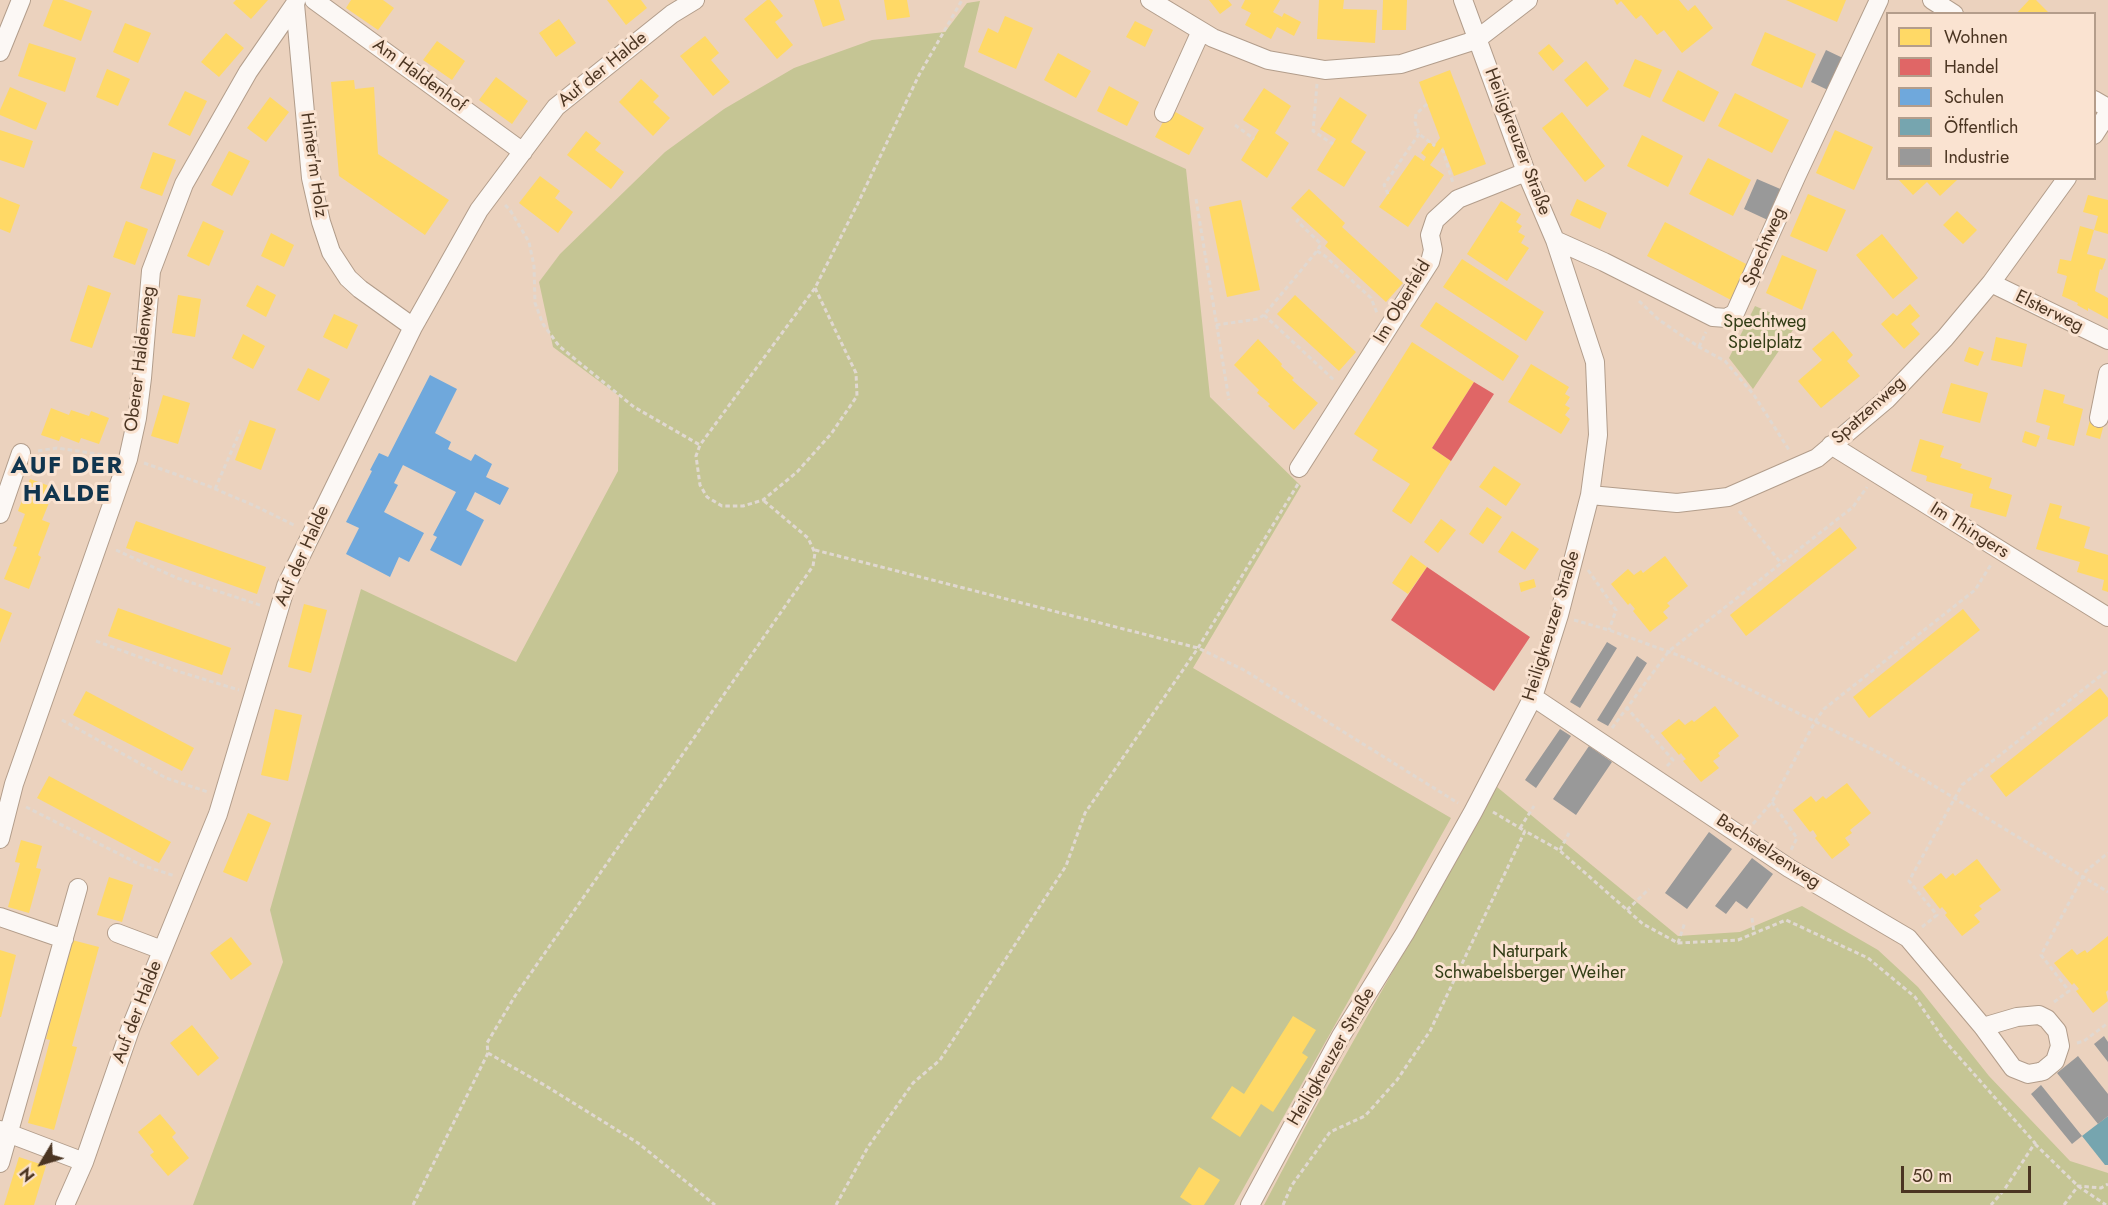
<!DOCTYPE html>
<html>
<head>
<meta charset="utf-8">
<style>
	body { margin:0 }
	#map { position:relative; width:2108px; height:1205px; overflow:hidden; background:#ebd2be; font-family:Jost,sans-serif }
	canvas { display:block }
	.legend { position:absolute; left:1886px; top:12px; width:210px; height:168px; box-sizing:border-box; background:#fae3d1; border:2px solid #b49d8b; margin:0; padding:8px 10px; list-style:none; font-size:18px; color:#4b3522 }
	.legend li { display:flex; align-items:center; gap:12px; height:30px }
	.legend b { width:30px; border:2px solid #b49d8b }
	.north { position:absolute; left:12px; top:1133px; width:60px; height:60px; -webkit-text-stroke:4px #fae3d1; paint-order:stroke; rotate:232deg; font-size:16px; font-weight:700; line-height:24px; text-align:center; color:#4b3522 }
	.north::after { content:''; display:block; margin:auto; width:21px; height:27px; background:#4b3522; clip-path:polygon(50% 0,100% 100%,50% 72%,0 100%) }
	.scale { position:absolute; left:1901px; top:1166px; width:130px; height:27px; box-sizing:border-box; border:3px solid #4b3522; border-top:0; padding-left:8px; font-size:18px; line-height:21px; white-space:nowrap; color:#4b3522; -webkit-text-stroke:4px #fae3d1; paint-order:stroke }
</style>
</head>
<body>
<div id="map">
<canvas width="2108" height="1205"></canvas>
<ul class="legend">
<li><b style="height:16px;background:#ffd966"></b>Wohnen</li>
<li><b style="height:16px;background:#e06666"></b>Handel</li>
<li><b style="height:16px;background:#6fa8dc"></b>Schulen</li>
<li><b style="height:16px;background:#76a5af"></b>Öffentlich</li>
<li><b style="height:16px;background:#999"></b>Industrie</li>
</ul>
<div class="north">N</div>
<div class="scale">50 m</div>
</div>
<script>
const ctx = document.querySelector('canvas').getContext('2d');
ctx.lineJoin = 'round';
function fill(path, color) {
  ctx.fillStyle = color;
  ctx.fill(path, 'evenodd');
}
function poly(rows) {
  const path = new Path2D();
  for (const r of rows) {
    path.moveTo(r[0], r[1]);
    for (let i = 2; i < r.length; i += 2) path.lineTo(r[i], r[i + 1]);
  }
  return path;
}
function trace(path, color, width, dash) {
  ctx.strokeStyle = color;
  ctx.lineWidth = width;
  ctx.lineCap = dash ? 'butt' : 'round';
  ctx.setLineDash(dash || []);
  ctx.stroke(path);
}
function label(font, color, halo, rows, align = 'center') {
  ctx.font = font + ' Jost,sans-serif';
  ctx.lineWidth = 6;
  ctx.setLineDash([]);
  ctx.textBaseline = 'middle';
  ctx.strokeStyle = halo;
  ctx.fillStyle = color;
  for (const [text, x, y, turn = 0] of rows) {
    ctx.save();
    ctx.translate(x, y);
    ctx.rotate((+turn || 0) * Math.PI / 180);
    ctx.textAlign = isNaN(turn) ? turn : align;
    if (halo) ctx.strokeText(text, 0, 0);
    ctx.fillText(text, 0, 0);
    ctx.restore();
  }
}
fill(poly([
	[980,1,964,67,1186,169,1210,397,1301,486,1193,668,1451,818,1234,1205,193,1205,283,962,270,910,361,589,516,662,618,471,619,396,553,347,539,282,560,254,665,152,724,109,794,68,872,40,945,32,967,3],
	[1755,306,1797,324,1753,389,1729,358],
	[1497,787,1678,936,1740,932,1802,906,1878,950,1918,987,1989,1076,2070,1161,2108,1173,2108,1205,1264,1205,1311,1116]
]), '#c5c594');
fill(poly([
	[53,0,63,0,92,11,81,41,43,26],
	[236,0,268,0,251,19,233,3],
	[351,0,383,0,394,8,378,30,346,8],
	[607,0,641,0,647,8,626,25],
	[767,0,770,0,783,16,775,22,793,45,777,59,744,19],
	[814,0,839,0,845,20,823,27],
	[884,0,907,0,910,17,887,20],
	[1209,0,1228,0,1232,5,1220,14],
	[1245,0,1280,0,1273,12,1282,17,1284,13,1301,22,1294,36,1277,27,1271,39,1245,25,1251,13,1241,8],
	[1319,0,1344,0,1343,9,1377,10,1375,43,1317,39],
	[1383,0,1407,0,1406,30,1382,30],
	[1614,0,1679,0,1688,11,1695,5,1713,28,1682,53,1664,30,1657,35,1641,15,1636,19,1621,1,1617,5],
	[1786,0,1846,0,1837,22],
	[2029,0,2036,0,2050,14,2016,14],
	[1005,16,1033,28,1016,69,978,52,988,28,998,33],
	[559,19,576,43,556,57,539,33],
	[1135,21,1153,30,1145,47,1126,37],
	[125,23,151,33,138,63,113,52],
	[1765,32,1816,54,1802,88,1751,65],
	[226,33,244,48,219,77,201,62],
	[705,36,719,53,711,60,730,82,713,96,680,56],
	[437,41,465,61,452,80,423,60],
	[29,43,76,58,65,92,18,76],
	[1549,44,1564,61,1553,71,1538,53],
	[1058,53,1091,71,1076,98,1044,80],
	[1635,59,1662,70,1650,98,1623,86],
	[1586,61,1609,89,1587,107,1564,80],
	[107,69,130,79,118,106,96,97],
	[1450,70,1486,164,1454,176,1443,147,1430,165,1444,175,1408,227,1379,207,1415,155,1424,161,1426,157,1421,153,1429,142,1434,146,1440,138,1419,82],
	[1678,70,1719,92,1704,122,1662,101],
	[496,77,528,101,512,124,479,100],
	[641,79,659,96,653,102,670,118,653,136,619,102],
	[354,80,355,89,374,87,378,154,449,200,425,235,339,176,331,82],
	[1109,86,1139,102,1127,126,1097,111],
	[10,87,47,103,36,130,0,115,0,110],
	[1264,88,1291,106,1275,133,1289,143,1267,178,1241,160,1259,130,1243,120],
	[185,91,207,101,190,136,168,125],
	[1735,93,1789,120,1772,153,1718,126],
	[270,97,289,112,266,142,247,128],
	[1340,97,1367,115,1351,142,1366,152,1344,187,1317,170,1336,139,1320,129],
	[1170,109,1204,128,1189,155,1155,137],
	[1562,112,1605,166,1585,182,1542,128],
	[0,130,33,141,24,168,0,160],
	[1835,130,1873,147,1854,190,1816,173],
	[586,131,601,143,595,150,624,172,611,189,567,155],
	[1642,135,1683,156,1668,187,1627,166],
	[229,151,250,161,232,196,211,185],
	[153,152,176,160,162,196,140,188],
	[1708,158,1751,180,1733,216,1689,194],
	[540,176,560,191,555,198,573,212,558,233,519,203],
	[1897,178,1955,178,1957,180,1940,196,1927,182,1913,195],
	[1309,189,1345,223,1342,227,1403,283,1386,302,1325,246,1328,242,1291,208],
	[1808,194,1846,210,1827,252,1790,236],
	[2088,195,2108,200,2108,234,2094,230,2098,216,2083,212],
	[0,197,20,205,10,233,0,229],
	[1577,199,1607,213,1600,229,1570,215],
	[1241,200,1260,290,1227,297,1209,207],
	[1501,201,1521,214,1516,222,1522,226,1518,232,1525,236,1521,243,1529,248,1507,281,1467,254],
	[1957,211,1977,230,1963,244,1943,225],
	[126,221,148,229,135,265,113,257],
	[203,221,224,231,209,266,187,256],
	[1665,222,1750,266,1731,300,1647,256],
	[2080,226,2094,230,2087,254,2106,259,2102,270,2100,269,2095,291,2108,298,2108,319,2088,308,2088,311,2077,305,2078,303,2062,296,2067,276,2057,273,2060,259,2071,261],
	[271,233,294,245,284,267,261,256],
	[1882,234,1918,278,1893,299,1856,255],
	[1782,255,1817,270,1802,310,1766,293],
	[1462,259,1544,312,1526,341,1443,287],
	[88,285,111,293,92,348,70,341],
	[257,285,276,295,266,317,246,306],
	[178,295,201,299,195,337,172,333],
	[1295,295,1356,352,1339,371,1277,314],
	[1436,302,1519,356,1503,381,1420,326],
	[1910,304,1920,316,1911,324,1920,334,1904,349,1881,324,1893,313,1897,316],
	[334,314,358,325,347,349,323,337],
	[1833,331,1853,355,1847,361,1860,376,1821,408,1798,381,1822,360,1812,349],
	[243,334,265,346,253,369,232,358],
	[1996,337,2027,344,2022,367,1991,360],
	[1258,339,1282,364,1281,366,1294,378,1292,380,1318,403,1294,430,1268,406,1270,404,1257,393,1259,390,1234,365],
	[1412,342,1474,382,1432,448,1451,461,1411,524,1392,511,1410,484,1372,460,1378,450,1354,434],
	[1969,347,1984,352,1978,366,1964,361],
	[1531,364,1569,387,1565,394,1570,397,1565,405,1570,408,1565,415,1570,419,1561,434,1508,402],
	[308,368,330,379,319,401,297,390],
	[1951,383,1988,393,1980,423,1942,413],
	[2044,389,2065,395,2063,403,2083,409,2074,446,2047,439,2050,426,2036,422],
	[163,395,190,403,178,444,151,436],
	[51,408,69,415,71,410,89,416,91,411,109,418,99,444,81,438,79,443,61,436,59,441,41,435],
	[250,420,276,429,261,470,235,460],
	[2090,420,2104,424,2100,439,2086,435],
	[2025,431,2040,436,2036,447,2022,442],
	[1920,439,1944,446,1940,457,1962,464,1960,468,1992,478,1989,488,2012,495,2006,517,1970,507,1973,494,1926,481,1927,476,1911,471],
	[1494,466,1521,484,1506,506,1479,487],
	[30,479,55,488,42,520,50,523,38,555,41,557,29,589,4,579,17,547,13,546,25,514,18,511],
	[2050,503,2062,506,2059,518,2090,527,2084,548,2108,555,2108,592,2102,590,2104,580,2077,572,2080,562,2036,549],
	[1487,507,1502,517,1483,544,1469,534],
	[1441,519,1456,530,1438,553,1424,542],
	[136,521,266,567,257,594,126,548],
	[1840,527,1857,548,1746,636,1730,615],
	[1512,531,1539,549,1525,570,1498,552],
	[1411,555,1427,567,1408,594,1392,583],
	[1665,556,1688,586,1667,603,1670,606,1663,612,1668,618,1650,632,1633,611,1635,609,1630,603,1628,605,1611,584,1628,569,1634,575,1641,570,1643,573],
	[1534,579,1536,587,1521,592,1519,583],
	[304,604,327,610,311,673,288,667],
	[0,608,12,613,0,643],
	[118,608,231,648,222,675,108,636],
	[1963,609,1980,630,1869,718,1853,697],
	[2100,688,2108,698,2108,716,2006,797,1990,776],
	[86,691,194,748,182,771,73,715],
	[1715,706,1739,736,1718,753,1720,756,1713,761,1719,768,1701,782,1683,761,1686,759,1683,756,1681,753,1679,755,1661,733,1679,719,1685,725,1692,720,1694,722],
	[275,709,302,715,288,781,261,775],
	[49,776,171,842,159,863,37,798],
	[1847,783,1871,813,1850,830,1852,833,1845,838,1850,845,1832,859,1815,838,1817,836,1813,830,1810,832,1793,810,1811,796,1816,802,1823,796,1826,799],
	[248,813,271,823,247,882,223,872],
	[21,840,42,846,36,868,41,869,29,913,8,907,20,863,15,862],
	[1977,859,2001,890,1979,906,1982,909,1974,915,1980,922,1962,936,1945,915,1947,913,1942,907,1940,909,1923,887,1941,873,1946,879,1953,873,1955,876],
	[109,877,133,885,122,922,97,915],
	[2108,936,2108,990,2106,992,2108,1001,2093,1013,2076,991,2079,989,2074,983,2072,985,2054,963,2072,949,2077,955,2085,950,2087,953],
	[231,937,252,964,231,980,210,953],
	[72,940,99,947,72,1046,77,1047,54,1130,28,1123,50,1040,46,1039],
	[0,950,16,955,1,1017,0,1017],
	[1293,1016,1316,1030,1302,1053,1308,1057,1273,1112,1261,1104,1240,1137,1211,1118,1232,1086,1244,1094],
	[192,1025,219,1058,198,1076,170,1043],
	[160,1114,176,1133,172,1137,189,1158,168,1176,150,1155,154,1152,138,1132],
	[19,1157,46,1166,41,1182,34,1205,4,1205],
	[1199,1167,1220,1180,1204,1205,1192,1205,1180,1197]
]), '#ffd966');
fill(poly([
	[1474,382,1494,394,1451,461,1432,448],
	[1427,567,1530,637,1494,691,1391,620]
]), '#e06666');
fill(poly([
	[430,375,457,389,435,433,451,442,448,449,471,461,475,454,492,464,486,477,509,488,500,505,475,492,466,510,484,520,461,566,430,550,437,537,433,535,456,492,403,465,394,483,398,485,384,512,424,533,409,562,399,557,390,577,346,554,359,528,346,522,372,471,370,470,379,453,388,457]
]), '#6fa8dc');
fill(poly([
	[2108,1116,2108,1165,2105,1165,2082,1136]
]), '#76a5af');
fill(poly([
	[1826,50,1845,59,1830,91,1811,82],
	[1757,179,1785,191,1772,222,1744,209],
	[1607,642,1617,648,1580,708,1570,702],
	[1637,656,1647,663,1608,726,1597,720],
	[1560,729,1571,736,1536,788,1525,780],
	[1589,746,1612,762,1576,815,1553,799],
	[1709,832,1732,849,1687,909,1665,893],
	[1752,858,1773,874,1747,909,1736,901,1726,914,1715,906],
	[2104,1036,2108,1042,2108,1062,2094,1044],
	[2078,1056,2108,1094,2108,1116,2098,1124,2057,1073],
	[2041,1085,2082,1136,2072,1144,2031,1094]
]), '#999');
const minor = poly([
	[314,0,523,152],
	[1150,0,1213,38,1268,60,1325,70,1401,64,1476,40,1528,0],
	[1932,0,1954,14],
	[296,1,295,4,311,178,321,222,331,252,348,278,360,289,413,327],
	[0,52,21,0],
	[2094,100,2108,108],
	[1164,113,1201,31],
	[2094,135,2108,113],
	[1555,240,1604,262,1713,317,1727,318,1735,313,1796,177,1879,0],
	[1991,283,2108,340],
	[2099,418,2108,373],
	[1831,445,2108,617],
	[1299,468,1430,262,1433,250,1430,235,1435,220,1458,199,1526,172],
	[1590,495,1677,503,1728,497,1817,458,1887,399,1945,338,1991,283,2067,178],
	[0,514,21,453],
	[1533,697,1789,868,1908,938,1983,1027,2013,1068,2028,1074,2039,1072,2043,1071,2055,1061,2060,1046,2057,1031,2047,1019,2039,1015,2017,1017,1983,1027],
	[0,839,14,784,128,459,137,418,142,378,151,271,184,184,248,72,295,4],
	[0,917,64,939],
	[117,933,162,950],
	[0,1130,84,1162],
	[0,1163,78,888],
	[65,1205,84,1162,131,1027,218,814,286,586,413,327,479,210,556,107,672,14,695,0],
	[1250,1205,1341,1036,1405,933,1473,812,1533,697,1559,615,1590,495,1598,435,1595,362,1555,240,1526,172,1463,0]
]);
trace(minor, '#b29d8b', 20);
trace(poly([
	[1317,84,1313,131,1333,144],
	[1427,104,1416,114,1415,122,1419,134,1435,146],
	[1235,125,1254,139],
	[1441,150,1443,151,1453,183],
	[1388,194,1384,185,1419,134],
	[1196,199,1229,400],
	[505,205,510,210,529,242,534,266,535,303,543,324,559,346,634,407,700,445],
	[1317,251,1325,256,1371,298,1377,313],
	[815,288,856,373,857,396,831,434,797,472,763,500,743,506,722,506,707,497,700,485,696,456,700,445,815,288,858,203,919,75,962,0],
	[1639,301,1659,320,1699,347,1725,361,1754,395,1789,450],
	[1264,315,1335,381],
	[1216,325,1258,319,1264,315,1317,251,1321,244,1297,221,1300,217],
	[1699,347,1706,332],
	[38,451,57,448,111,456],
	[144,463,206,485,255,506,296,526],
	[215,489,242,427],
	[1739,511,1781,563],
	[116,550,177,578,263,606],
	[815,550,1198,648,1244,670,1458,803],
	[1588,570,1616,610,1609,630],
	[1574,620,1609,630,1683,657,1882,754,2108,892],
	[96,641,177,671,239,690],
	[1626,707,1673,760,1667,766],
	[62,720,166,778,208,792],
	[1612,728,1669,651,1853,507,1867,487],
	[1772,802,1797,838,1791,850],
	[26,807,141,865,175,876],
	[1493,812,1525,831],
	[1753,824,1772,802,1816,720,1824,709,1975,590,1992,563],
	[1520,828,1534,806],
	[1560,850,1569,833],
	[1627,910,1649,889],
	[1752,918,1754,934],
	[1922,927,1937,915,1909,881,1962,785,2108,670],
	[1678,943,1685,922],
	[2054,1002,2069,991,2041,955,2086,871,2108,853],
	[2077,1043,2084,1041,2108,1023],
	[488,1053,546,1086,638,1143,715,1205],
	[2035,1144,2078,1186,2106,1205],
	[413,1205,488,1053,487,1043,515,996,813,566,815,553,808,538,763,500],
	[836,1205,868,1147,913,1083,940,1060,1066,866,1085,813,1198,648,1298,484],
	[1283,1205,1292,1185,1330,1132,1365,1116,1397,1080,1430,1031,1525,831,1559,850,1643,924,1678,943,1738,940,1786,920,1868,958,1915,997,1944,1040,2035,1143,2004,1190,1991,1205],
	[2064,1205,2078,1186,2101,1188,2108,1184]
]), '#e0d8d1', 3, [4.5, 3]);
trace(minor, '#fcf8f5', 18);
label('18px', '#4b3522', '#fae3d1', [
	["Auf der Halde",603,70,-39],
	["Am Haldenhof",419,76,36],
	["Heiligkreuzer Straße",1517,142,69],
	["Hinter'm Holz",313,165,82],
	["Spechtweg",1765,247,-67],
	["Im Oberfeld",1403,302,-59],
	["Elsterweg",2049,312,26],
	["Oberer Haldenweg",141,359,-83],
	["Spatzenweg",1869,411,-42],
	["Im Thingers",1969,531,32],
	["Auf der Halde",303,556,-66],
	["Heiligkreuzer Straße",1552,626,-73],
	["Bachstelzenweg",1768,852,33],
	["Auf der Halde",138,1012,-69],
	["Heiligkreuzer Straße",1332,1057,-60]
]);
label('18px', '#323c15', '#fae3d1', [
	["Spechtweg",1765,323],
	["Spielplatz",1765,344],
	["Naturpark",1530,953],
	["Schwabelsberger Weiher",1530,974]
]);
ctx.letterSpacing = '1.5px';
label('bold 24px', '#11354e', '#fae3d1', [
	["AUF DER",67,467],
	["HALDE",67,495]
]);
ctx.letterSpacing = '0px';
</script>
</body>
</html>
